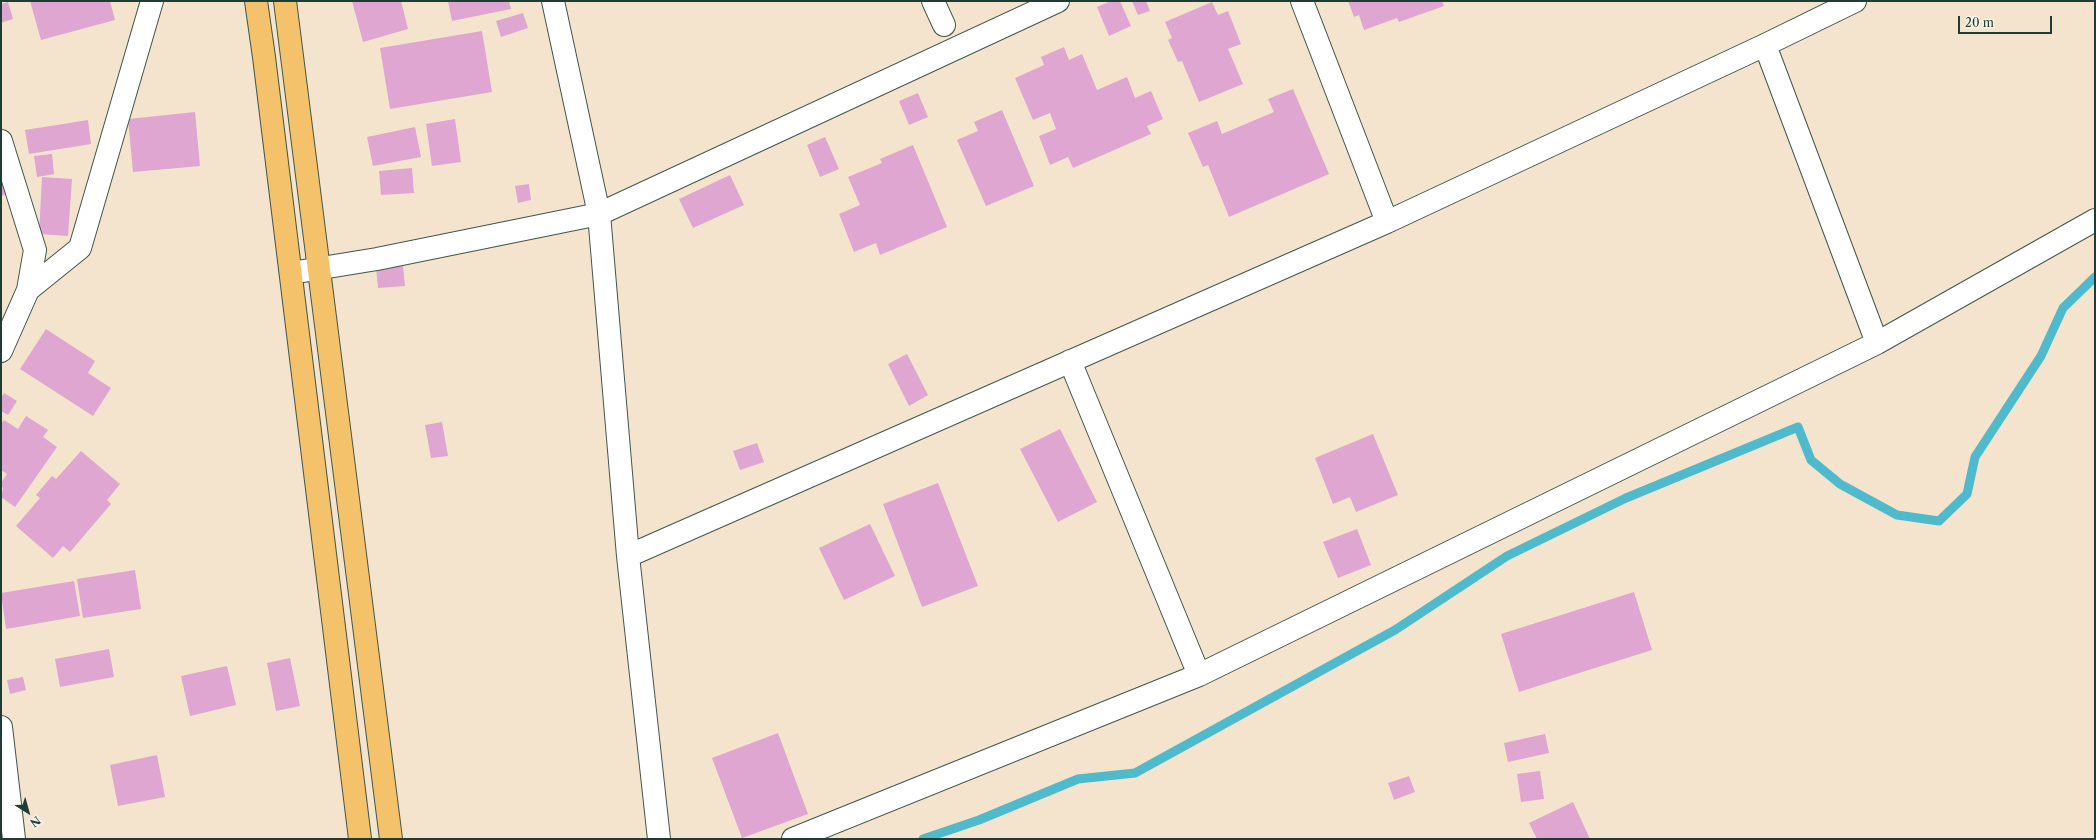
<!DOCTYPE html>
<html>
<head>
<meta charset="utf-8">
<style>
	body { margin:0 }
	#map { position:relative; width:2096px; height:840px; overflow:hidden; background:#f5e4cd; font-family:"Libre Caslon Text",serif }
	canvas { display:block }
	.frame { position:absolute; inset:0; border:2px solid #1f3d34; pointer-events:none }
	.north { position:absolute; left:8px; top:792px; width:40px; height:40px; -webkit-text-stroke:3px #f7f3e8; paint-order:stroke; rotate:143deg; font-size:11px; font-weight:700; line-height:16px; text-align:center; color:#1f3d34 }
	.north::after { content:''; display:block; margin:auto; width:14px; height:18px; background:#1f3d34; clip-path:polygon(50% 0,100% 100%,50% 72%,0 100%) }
	.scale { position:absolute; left:1958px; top:16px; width:94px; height:18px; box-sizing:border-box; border:2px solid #1f3d34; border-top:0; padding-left:5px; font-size:12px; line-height:14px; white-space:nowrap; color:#1f3d34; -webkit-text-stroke:3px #f7f3e8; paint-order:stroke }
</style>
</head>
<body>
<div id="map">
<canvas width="2096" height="840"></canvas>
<div class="frame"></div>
<div class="north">N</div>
<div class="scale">20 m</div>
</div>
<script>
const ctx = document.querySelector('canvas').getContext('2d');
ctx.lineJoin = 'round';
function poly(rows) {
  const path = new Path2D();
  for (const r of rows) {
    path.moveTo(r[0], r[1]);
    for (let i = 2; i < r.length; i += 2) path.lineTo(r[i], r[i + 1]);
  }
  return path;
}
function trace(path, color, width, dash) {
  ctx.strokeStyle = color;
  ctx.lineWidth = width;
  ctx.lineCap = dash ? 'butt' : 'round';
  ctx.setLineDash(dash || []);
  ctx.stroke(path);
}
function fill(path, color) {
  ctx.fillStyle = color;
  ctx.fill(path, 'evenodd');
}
trace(poly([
	[923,839,979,820,1078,779,1135,773,1395,630,1507,556,1626,498,1798,427,1811,460,1840,484,1897,515,1939,521,1967,494,1975,457,2041,356,2063,308,2095,277]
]), '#4fbacc', 9);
fill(poly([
	[30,1,110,1,115,20,41,40],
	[352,1,401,1,408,29,363,42],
	[448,1,509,1,511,9,452,21],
	[1111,1,1120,1,1131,26,1109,36,1097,7],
	[1132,1,1146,1,1150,11,1138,15],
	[1348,1,1442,1,1444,6,1399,22,1397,18,1364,30,1359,15,1354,17],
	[8,2,13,19,1,23,1,4],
	[1212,2,1218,15,1228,11,1241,44,1228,49,1243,84,1199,102,1182,61,1178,62,1168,40,1172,38,1165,22],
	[523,13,528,28,501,37,496,21],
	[482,31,492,92,390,109,380,48],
	[1064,47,1069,60,1082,54,1097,90,1127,77,1135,98,1151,91,1163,119,1147,126,1151,134,1073,168,1068,157,1050,165,1039,136,1056,129,1050,113,1033,120,1015,78,1044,65,1041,57],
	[1293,89,1329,174,1229,217,1208,165,1203,167,1188,133,1217,121,1222,134,1274,112,1268,99],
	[918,93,928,117,909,125,899,101],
	[1002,110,1034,186,986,206,957,140,978,131,974,122],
	[195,112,200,166,133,172,128,119],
	[455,119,461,162,432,166,426,124],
	[88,120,91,144,29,154,25,130],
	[415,127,421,157,373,166,367,137],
	[825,137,839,169,820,177,807,145],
	[913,145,947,227,880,255,876,243,854,252,839,214,860,205,848,177,882,163,880,159],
	[52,154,54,174,37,177,34,156],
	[412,168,414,193,381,195,379,171],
	[730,175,744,205,693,228,679,199],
	[1,177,7,194,1,196],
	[42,177,72,179,68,236,39,234],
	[529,184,531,200,518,203,515,186],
	[403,266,405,286,378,288,376,268],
	[46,329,95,361,88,373,111,388,93,416,20,369],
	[907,354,928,395,909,406,888,364],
	[4,393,17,401,8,415,1,411,1,398],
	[26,416,48,430,43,437,57,447,15,507,1,497,3,489,1,483,7,474,1,470,1,424,4,420,18,429],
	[442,422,448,456,431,458,425,425],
	[1060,429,1097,502,1058,522,1020,449],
	[1373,434,1398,495,1356,512,1350,497,1333,504,1315,458],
	[757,443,764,462,740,470,733,451],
	[81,451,120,484,107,500,111,504,70,552,63,546,53,558,16,526,40,498,36,495,52,476,56,479],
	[938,483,978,586,922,607,883,504],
	[870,524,895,576,844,600,819,548],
	[1357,529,1371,565,1338,578,1323,542],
	[135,570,141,609,83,618,77,579],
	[74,581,80,616,6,629,1,593],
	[1634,592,1652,650,1519,692,1501,634],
	[109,649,114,677,60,687,55,659],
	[290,658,300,706,276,711,267,663],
	[227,666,236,705,190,716,181,676],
	[23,677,26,690,10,694,7,680],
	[778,733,808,814,742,838,712,758],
	[1545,734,1549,753,1508,762,1504,743],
	[157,755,165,797,118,806,110,765],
	[1540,771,1544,799,1521,802,1517,774],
	[1409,776,1415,792,1394,800,1388,783],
	[1573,802,1590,839,1537,839,1529,823]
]), '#dea6d1');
const minor = poly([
	[933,1,944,25],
	[1302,1,1387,222],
	[1765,45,1877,343],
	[1,141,35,250,28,290],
	[291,273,377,259,599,214,553,1],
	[1,351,28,290,80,248,152,1],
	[1070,361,1199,675],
	[628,556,1387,222,1765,45,1855,1],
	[1,727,14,839],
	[659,839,628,556,599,214,1058,1],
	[793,839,1199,675,1877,343,2095,220]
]);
const major = poly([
	[256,1,264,57,360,839],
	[285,1,391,839]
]);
trace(minor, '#3f564b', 24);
trace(major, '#3f564b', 24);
trace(minor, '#fff', 22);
trace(major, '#f3c26a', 22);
</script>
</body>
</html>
